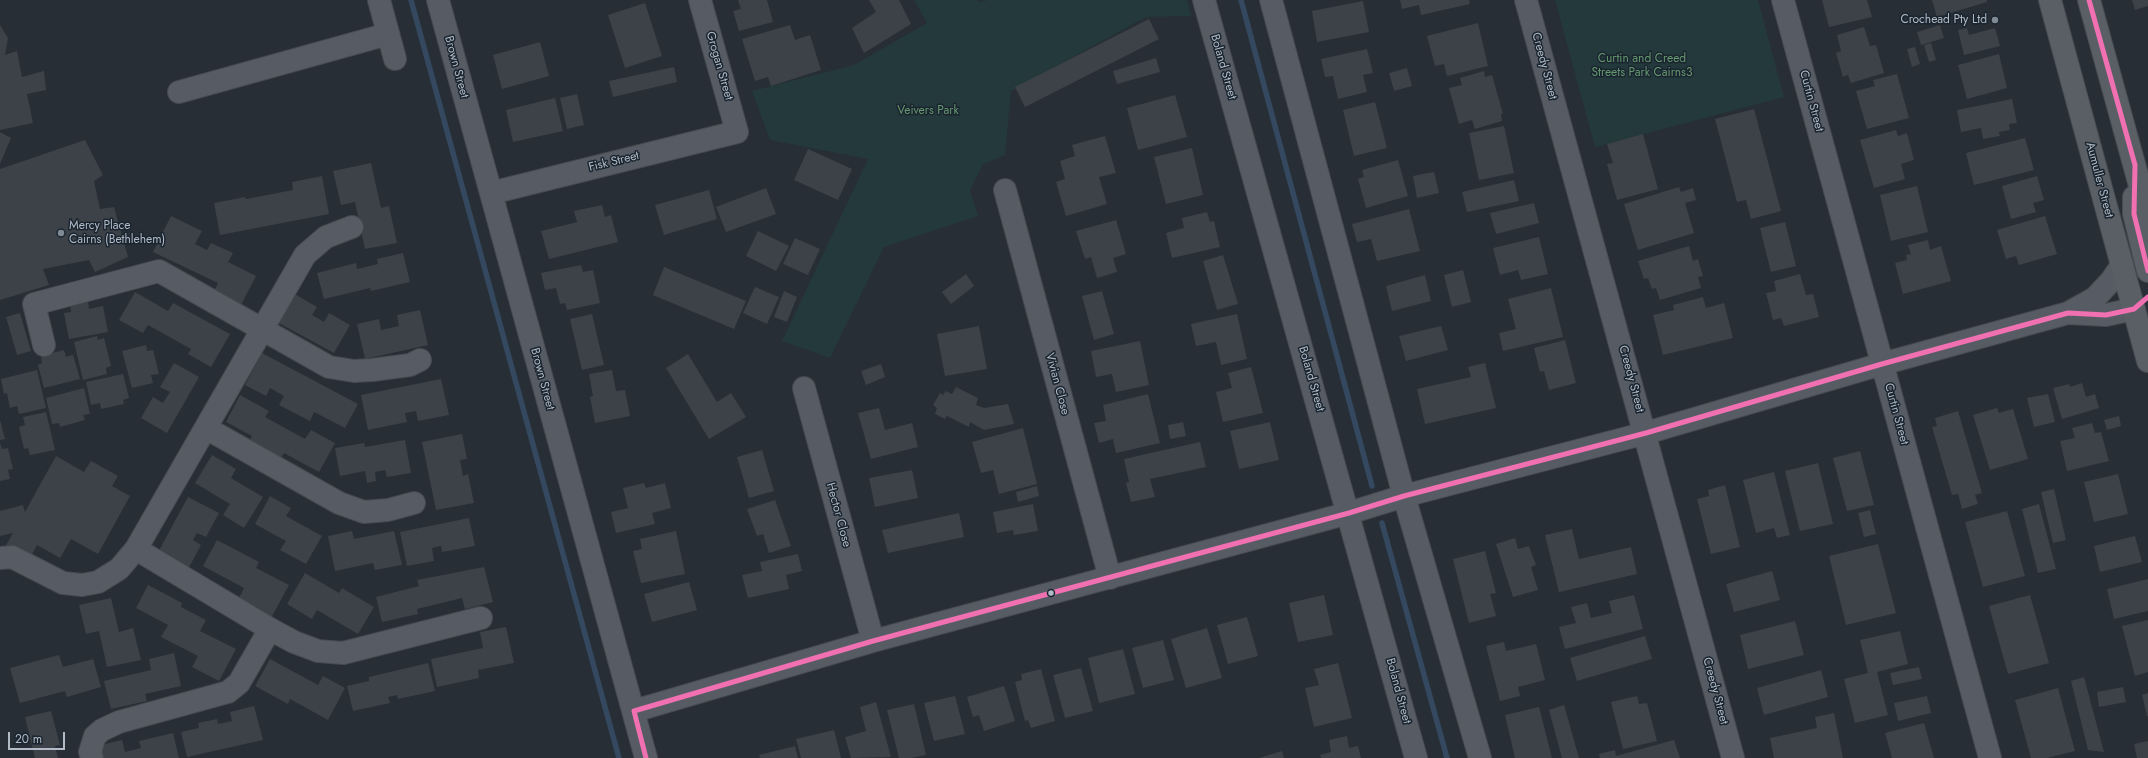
<!DOCTYPE html>
<html>
<head>
<meta charset="utf-8">
<style>
	body { margin:0 }
	#map { position:relative; width:2148px; height:758px; overflow:hidden; background:#272e35; font-family:Jost,sans-serif }
	canvas { display:block }
	.scale { position:absolute; left:8px; top:732px; width:57px; height:18px; box-sizing:border-box; border:2px solid #b0bbc7; border-top:0; padding-left:5px; font-size:12px; line-height:14px; white-space:nowrap; color:#b0bbc7; -webkit-text-stroke:3px #1a2530; paint-order:stroke }
</style>
</head>
<body>
<div id="map">
<canvas width="2148" height="758"></canvas>
<div class="scale">20 m</div>
</div>
<script>
const ctx = document.querySelector('canvas').getContext('2d');
ctx.lineJoin = 'round';
function fill(path, color) {
  ctx.fillStyle = color;
  ctx.fill(path, 'evenodd');
}
function poly(rows) {
  const path = new Path2D();
  for (const r of rows) {
    path.moveTo(r[0], r[1]);
    for (let i = 2; i < r.length; i += 2) path.lineTo(r[i], r[i + 1]);
  }
  return path;
}
function trace(path, color, width, dash) {
  ctx.strokeStyle = color;
  ctx.lineWidth = width;
  ctx.lineCap = dash ? 'butt' : 'round';
  ctx.setLineDash(dash || []);
  ctx.stroke(path);
}
function label(font, color, halo, rows, align = 'center') {
  ctx.font = font + ' Jost,sans-serif';
  ctx.lineWidth = 3;
  ctx.setLineDash([]);
  ctx.textBaseline = 'middle';
  ctx.strokeStyle = halo;
  ctx.fillStyle = color;
  for (const [text, x, y, turn = 0] of rows) {
    ctx.save();
    ctx.translate(x, y);
    ctx.rotate((+turn || 0) * Math.PI / 180);
    ctx.textAlign = isNaN(turn) ? turn : align;
    if (halo) ctx.strokeText(text, 0, 0);
    ctx.fillText(text, 0, 0);
    ctx.restore();
  }
}
fill(poly([
	[914,0,977,0,979,2,988,0,1187,0,1191,16,1146,17,1011,91,1005,155,983,164,970,190,978,216,884,247,830,358,782,341,868,159,770,140,752,91,854,65,927,23],
	[1555,0,1758,0,1784,97,1595,147]
]), '#24393b');
trace(poly([
	[411,0,619,758],
	[1241,0,1372,486],
	[1382,523,1447,758]
]), '#34485f', 5.5);
fill(poly([
	[738,0,767,0,773,22,739,31,733,11,741,9],
	[869,0,899,0,911,24,864,53,852,28,876,12],
	[1400,0,1469,0,1470,4,1421,15,1419,5,1402,9],
	[1822,0,1867,0,1872,17,1829,27],
	[1932,0,1987,0,1987,2,1937,17],
	[2132,0,2148,0,2148,6,2135,10],
	[1363,1,1369,32,1317,42,1312,11],
	[645,3,662,56,625,68,608,15],
	[1149,19,1159,39,1025,107,1015,87],
	[1478,23,1488,66,1447,76,1444,64,1435,66,1427,36],
	[0,25,8,38,5,55,17,51,22,77,44,71,46,90,27,94,33,123,0,130],
	[790,25,795,40,810,35,821,70,771,86,768,77,755,81,742,39],
	[1940,25,1944,38,1921,45,1917,32],
	[1864,27,1870,46,1876,45,1884,73,1851,83,1848,75,1843,77,1836,53,1841,51,1837,35],
	[1967,28,1969,35,1995,28,2000,46,1964,55,1958,30],
	[540,42,549,76,502,89,493,55],
	[1931,43,1936,60,1929,62,1924,45],
	[1915,47,1920,64,1912,67,1907,49],
	[1367,49,1373,73,1363,75,1367,92,1338,99,1333,76,1325,77,1321,59],
	[1999,54,2007,88,1967,99,1958,65],
	[1156,58,1160,72,1117,84,1113,71],
	[674,67,677,82,613,97,609,81],
	[1407,68,1412,86,1394,91,1389,73],
	[1484,71,1485,77,1492,75,1503,114,1501,114,1502,121,1475,129,1472,120,1459,124,1449,88,1462,85,1460,78],
	[1897,74,1909,118,1867,129,1856,91,1875,86,1873,80],
	[577,94,584,125,567,129,560,98],
	[1175,95,1187,137,1138,150,1127,108],
	[555,98,563,131,513,142,506,110],
	[2012,99,2017,123,2009,124,2010,130,1999,132,2000,136,1983,139,1981,128,1961,132,1957,110],
	[1375,102,1387,148,1354,156,1343,110],
	[1754,109,1781,211,1751,219,1746,200,1737,202,1715,119],
	[1504,126,1514,173,1479,180,1469,133],
	[1896,130,1898,136,1907,133,1914,160,1901,164,1905,179,1874,188,1860,140],
	[0,132,11,138,0,164],
	[1643,134,1658,189,1617,200,1607,164,1613,163,1607,144],
	[1105,136,1116,173,1099,177,1107,204,1066,216,1056,182,1065,179,1060,161,1075,156,1072,145],
	[2025,138,2034,170,1974,185,1966,153],
	[85,140,103,175,94,181,100,209,114,207,128,257,95,272,89,260,43,269,49,285,0,300,0,169],
	[1192,148,1203,195,1166,204,1154,157],
	[808,149,852,169,838,200,794,180],
	[1398,160,1408,196,1366,208,1358,179,1364,177,1362,170],
	[371,163,381,208,389,206,397,243,365,249,355,202,341,205,333,171],
	[1434,172,1439,193,1417,198,1413,176],
	[322,176,329,214,220,235,214,203,245,197,246,199,293,190,292,182],
	[2037,176,2044,200,2033,203,2036,212,2011,219,2002,186],
	[1514,180,1519,201,1467,212,1462,192],
	[1917,186,1928,232,1891,241,1880,195],
	[1679,187,1681,192,1693,188,1696,200,1685,203,1694,233,1638,250,1624,204],
	[766,188,776,214,726,232,716,207],
	[709,190,717,219,664,235,655,205],
	[1534,203,1539,223,1496,234,1490,213],
	[602,205,605,217,611,215,618,242,549,259,541,231,577,222,574,211],
	[1409,209,1420,251,1377,261,1371,239,1357,242,1352,224],
	[1207,212,1210,222,1214,221,1220,247,1172,258,1166,233,1184,228,1182,218],
	[171,216,202,231,195,244,207,250,211,243,233,253,228,262,256,276,240,307,213,294,218,283,153,252],
	[2045,216,2057,254,2019,265,2016,256,2006,259,1997,230],
	[1116,220,1126,254,1113,258,1117,272,1097,278,1091,257,1085,259,1076,231],
	[1785,222,1796,266,1771,272,1760,228],
	[758,231,789,246,776,271,746,256],
	[1539,237,1548,274,1521,280,1518,270,1500,275,1493,248],
	[795,238,820,249,808,275,783,264],
	[1928,240,1930,250,1941,246,1951,281,1903,294,1895,263,1907,260,1906,255,1911,254,1908,245],
	[1689,246,1693,261,1698,259,1703,276,1698,277,1701,288,1660,300,1656,288,1652,289,1648,278,1644,279,1638,261],
	[403,253,410,282,371,291,370,288,324,299,317,273,356,263,357,269,378,264,377,259],
	[1223,255,1238,304,1217,310,1203,261],
	[581,265,583,272,593,270,600,303,567,310,565,303,560,304,556,288,545,290,541,273],
	[664,267,746,301,734,329,653,295],
	[1463,270,1471,302,1452,307,1444,275],
	[966,274,974,286,951,304,942,292],
	[1800,274,1806,295,1813,294,1819,317,1784,326,1781,318,1773,320,1766,293,1776,291,1774,281],
	[1425,275,1431,301,1392,311,1386,286],
	[755,287,779,297,767,324,743,313],
	[1551,288,1563,337,1503,351,1499,333,1516,329,1508,299],
	[784,291,797,297,787,322,774,317],
	[1102,291,1114,334,1094,340,1082,296],
	[135,292,168,311,173,303,230,334,211,367,188,354,191,349,148,325,143,333,119,320],
	[293,293,317,307,312,315,324,322,329,313,350,325,334,353,277,322],
	[1703,297,1706,308,1724,303,1733,338,1663,355,1653,315,1674,310,1673,305],
	[88,301,89,309,103,306,108,332,69,339,64,313,71,312,70,304],
	[420,310,428,345,365,359,357,324,379,319,381,330,399,326,397,315],
	[20,313,31,351,17,355,6,317],
	[592,314,604,365,582,370,570,319],
	[1237,314,1247,359,1221,365,1216,342,1196,346,1191,324],
	[979,326,987,369,945,376,937,334],
	[1441,326,1448,350,1406,361,1399,336],
	[97,336,98,340,104,338,111,366,106,368,107,374,83,380,74,342],
	[1565,340,1576,383,1549,390,1544,371,1540,372,1534,348],
	[1140,341,1149,385,1116,392,1112,374,1096,377,1091,351],
	[146,345,147,351,153,350,159,374,151,375,153,383,132,388,122,351],
	[64,350,66,357,73,355,80,379,44,388,38,365,42,363,41,356],
	[262,353,358,404,345,428,314,412,310,421,279,405,284,396,270,388,266,396,245,385],
	[688,354,717,402,731,393,746,417,709,439,666,368],
	[174,363,199,377,167,433,141,418,153,397,163,403,170,392,160,387],
	[1485,363,1496,408,1425,424,1417,389,1471,377,1468,367],
	[881,364,885,377,866,385,861,371],
	[1251,367,1263,413,1223,422,1216,392,1232,388,1228,373],
	[37,370,46,408,19,414,17,406,10,408,7,393,4,394,1,379],
	[612,370,616,391,625,390,630,416,595,423,590,397,593,396,589,374],
	[123,374,129,398,123,400,124,404,101,409,100,403,91,405,86,382],
	[441,379,449,415,418,421,416,411,405,413,407,422,368,430,361,395],
	[2082,383,2086,397,2095,394,2099,408,2062,419,2053,388,2069,384,2070,387],
	[956,387,978,398,976,405,984,408,1008,404,1014,424,984,430,970,422,969,427,947,416,945,419,935,414,937,408,933,405,940,393,943,395,946,391,952,394],
	[84,388,90,414,83,415,85,420,60,427,59,423,52,424,46,398],
	[1148,394,1160,443,1116,453,1113,439,1099,443,1094,423,1106,421,1103,405],
	[2048,394,2055,422,2034,427,2027,398],
	[240,395,269,411,265,417,305,439,311,430,335,443,319,472,284,453,277,465,246,447,252,436,226,422],
	[879,408,885,430,912,423,918,447,871,459,858,413],
	[1997,408,1999,413,2013,409,2028,459,1990,470,1973,415],
	[1958,411,1982,493,1975,495,1978,504,1962,509,1958,494,1952,495,1932,427,1937,426,1935,418],
	[46,412,55,450,30,455,28,448,24,449,19,427,25,425,23,417],
	[2119,416,2121,426,2107,430,2104,420],
	[0,420,5,439,0,440],
	[1183,422,1186,436,1170,439,1168,425],
	[1270,422,1279,460,1239,469,1230,431],
	[2092,423,2095,433,2101,432,2109,461,2067,471,2060,441,2075,438,2072,428],
	[1023,428,1037,484,999,494,993,470,981,473,972,442],
	[462,434,467,459,460,460,463,476,468,474,474,503,436,510,422,442],
	[405,440,411,473,387,477,385,470,375,472,376,481,367,483,365,471,340,476,335,448,364,443,365,447],
	[1200,442,1206,467,1150,479,1155,497,1131,502,1126,483,1129,482,1124,459],
	[0,443,2,449,8,448,13,469,8,470,10,479,0,481],
	[762,450,774,491,749,498,737,457],
	[1860,451,1874,505,1847,511,1833,458],
	[212,455,236,469,231,478,263,497,244,528,223,515,230,504,195,483],
	[56,456,84,472,91,461,118,476,112,486,130,496,98,554,71,539,60,558,37,545,29,560,5,547,13,533,0,536,0,511,23,505,25,512],
	[1818,463,1833,524,1800,531,1785,471],
	[912,470,918,498,875,507,869,478],
	[1774,472,1790,535,1777,538,1774,528,1756,533,1743,480],
	[2118,474,2128,514,2094,522,2084,482],
	[644,483,646,488,665,483,671,508,652,513,655,524,616,533,611,512,628,508,623,488],
	[1725,485,1740,547,1711,554,1697,499,1709,496,1708,490],
	[1037,486,1039,496,1018,502,1016,492],
	[2054,489,2066,540,2053,543,2041,492],
	[270,496,291,508,286,516,322,536,306,564,280,550,286,541,255,524],
	[188,497,219,513,206,537,197,533,193,540,201,545,187,571,157,554],
	[775,500,791,546,769,553,763,534,757,536,747,509],
	[1033,504,1038,531,1014,535,1013,530,997,533,993,512],
	[2039,504,2056,569,2038,573,2022,509],
	[1870,510,1876,534,1864,537,1858,513],
	[2007,511,2025,576,1983,587,1965,522],
	[959,513,964,537,888,553,882,530],
	[469,518,475,546,442,552,441,546,432,548,434,561,407,566,400,532],
	[1572,529,1579,559,1631,547,1637,574,1559,592,1545,535],
	[352,531,354,539,394,531,402,565,375,570,373,563,335,571,328,536],
	[676,531,685,574,641,583,633,551,642,549,640,539],
	[2135,536,2142,562,2100,572,2094,546],
	[1515,538,1518,549,1529,546,1536,565,1531,567,1538,590,1513,597,1496,544],
	[217,540,259,562,256,568,289,585,271,618,238,600,244,588,203,566],
	[1878,544,1896,613,1846,625,1829,556],
	[1485,551,1496,593,1490,594,1496,616,1469,623,1453,559],
	[798,554,802,571,786,575,789,589,748,598,742,575,762,571,760,562],
	[484,567,493,602,465,609,462,598,417,609,418,614,382,622,376,597,419,586,417,580],
	[1772,571,1780,600,1734,612,1726,584],
	[305,573,339,593,342,588,374,607,358,634,317,610,312,619,287,604],
	[2148,579,2148,611,2114,619,2107,589],
	[689,582,697,610,652,622,644,594],
	[148,585,182,603,181,607,206,620,200,631,236,649,219,681,192,667,198,656,161,637,168,625,136,608],
	[1324,595,1333,635,1298,642,1289,603],
	[1634,595,1643,629,1565,649,1559,627,1576,623,1571,607,1587,603,1591,618,1612,613,1609,601],
	[2030,595,2049,663,2008,674,1989,606],
	[111,598,119,632,133,628,141,660,107,667,99,631,86,634,79,605],
	[1247,617,1258,656,1228,664,1217,625],
	[2148,620,2148,672,2135,676,2122,626],
	[1795,621,1804,655,1748,669,1740,635],
	[506,627,514,663,478,670,479,678,437,687,431,659,483,648,480,632],
	[1207,628,1222,678,1186,688,1171,639],
	[1900,631,1908,664,1877,672,1888,715,1855,723,1844,679,1868,673,1860,640],
	[1645,636,1652,659,1577,681,1570,658],
	[1163,640,1174,680,1143,688,1132,648],
	[1504,642,1506,651,1536,644,1545,680,1518,687,1520,696,1500,701,1486,646],
	[1123,649,1135,694,1099,703,1088,658],
	[174,653,181,686,145,694,147,701,111,709,104,681,151,670,149,659],
	[59,655,63,667,93,659,101,687,67,697,65,691,20,703,10,668],
	[270,659,318,685,323,676,345,688,328,720,290,699,288,704,255,686],
	[428,663,435,691,398,699,397,695,388,697,390,703,353,711,347,686,369,681,369,677],
	[1338,663,1352,718,1314,727,1305,688,1319,685,1314,669],
	[1919,667,1922,679,1893,685,1890,673],
	[1081,668,1093,711,1065,718,1053,675],
	[1041,669,1055,721,1031,728,1028,720,1025,721,1015,682,1022,680,1021,674],
	[1821,670,1828,697,1764,715,1757,688],
	[2084,677,2104,752,2088,750,2071,681],
	[1004,686,1015,721,984,731,979,715,973,717,967,697],
	[2123,687,2126,702,2099,707,2097,692],
	[2058,688,2075,751,2047,758,2031,758,2015,700],
	[2148,693,2148,716,2147,716,2142,695],
	[955,696,965,734,934,741,924,703],
	[1637,696,1639,704,1647,703,1657,741,1623,749,1611,702],
	[1927,696,1931,713,1898,721,1894,703],
	[876,702,891,757,851,758,845,737,866,731,860,707],
	[914,704,926,755,911,758,899,758,887,710],
	[1564,705,1579,758,1562,758,1549,710],
	[254,706,263,740,187,757,181,732,199,728,198,723,217,719,218,724,232,721,230,712],
	[1539,707,1552,758,1515,758,1505,715],
	[51,711,60,745,55,746,58,758,35,758,25,717],
	[1834,713,1843,758,1774,758,1770,738,1817,728,1815,717],
	[1924,723,1934,758,1892,758,1885,733],
	[834,730,841,758,801,758,796,739],
	[173,733,179,758,99,758,97,746,122,740,125,752,141,748,139,741],
	[1347,736,1349,748,1358,746,1361,758,1321,758,1320,755,1331,752,1329,740],
	[1674,740,1680,758,1600,758,1599,754,1615,750,1616,756],
	[2148,741,2148,758,2137,758,2134,744],
	[795,746,798,758,760,758,759,755],
	[1282,751,1284,758,1259,758]
]), '#3c4248');
const minor = poly([
	[379,0,395,59],
	[438,0,646,758],
	[1204,0,1416,758],
	[1271,0,1404,496,1480,758],
	[1526,0,1733,758],
	[1783,0,1990,758],
	[179,92,388,34],
	[1005,190,1110,578],
	[491,193,737,132,700,0],
	[2068,313,2106,315,2134,309],
	[44,345,34,304,159,271,329,367,354,371,372,370,410,365,420,360],
	[804,388,873,641],
	[206,428,339,503,364,512,388,510,414,503],
	[136,549,270,629,294,642,318,651,343,653,481,618],
	[0,558,12,557,63,583,82,585,98,582,119,569,136,549,305,255,326,237,352,227],
	[634,711,873,641,1349,513,1404,496,1646,433,1882,364,2068,313,2095,298,2111,281,2122,265],
	[92,758,90,752,95,736,102,730,119,722,228,692,239,683,270,629]
]);
const major = poly([
	[2050,0,2148,361],
	[2089,0,2148,215],
	[2134,197,2134,214,2148,271]
]);
trace(minor, '#454a50', 24);
trace(major, '#444b52', 24);
trace(minor, '#575c64', 22);
trace(major, '#5a5f65', 22);
trace(poly([
	[2089,0,2135,165,2134,214,2148,271],
	[646,758,634,711,873,641,1349,513,1404,496,1646,433,1882,364,2068,313,2106,315,2134,309,2148,297]
]), '#f070b1', 5);
for (const [x, y, r, color] of [
	[1995,20,4,"#808a94"],
	[61,233,4,"#808a94"],
	[1051,593,3.5,"#b0bbc7"]
]) {
  const dot = new Path2D();
  dot.arc(x, y, r, 0, 2 * Math.PI);
  ctx.fillStyle = color;
  ctx.fill(dot);
  trace(dot, '#1a2530', 1.5);
}
label('12px', '#b0bbc7', '#1a2530', [
	["Crochead Pty Ltd",1987,20],
	["Mercy Place",69,226,"left"],
	["Cairns (Bethlehem)",69,240,"left"]
], 'right');
label('12px', '#66996f', '#1a2530', [
	["Curtin and Creed",1642,59],
	["Streets Park Cairns3",1642,73],
	["Veivers Park",928,111]
]);
label('12px', '#b0bbc7', '#1a2530', [
	["Grogan Street",719,66,74],
	["Creedy Street",1544,66,75],
	["Brown Street",456,67,75],
	["Boland Street",1223,67,74],
	["Curtin Street",1811,101,75],
	["Fisk Street",614,162,-14],
	["Aumuller Street",2099,180,75],
	["Brown Street",542,379,75],
	["Boland Street",1311,379,74],
	["Creedy Street",1631,379,75],
	["Vivian Close",1057,384,75],
	["Curtin Street",1896,414,75],
	["Hector Close",838,515,75],
	["Boland Street",1398,691,75],
	["Creedy Street",1715,691,75]
]);
</script>
</body>
</html>
